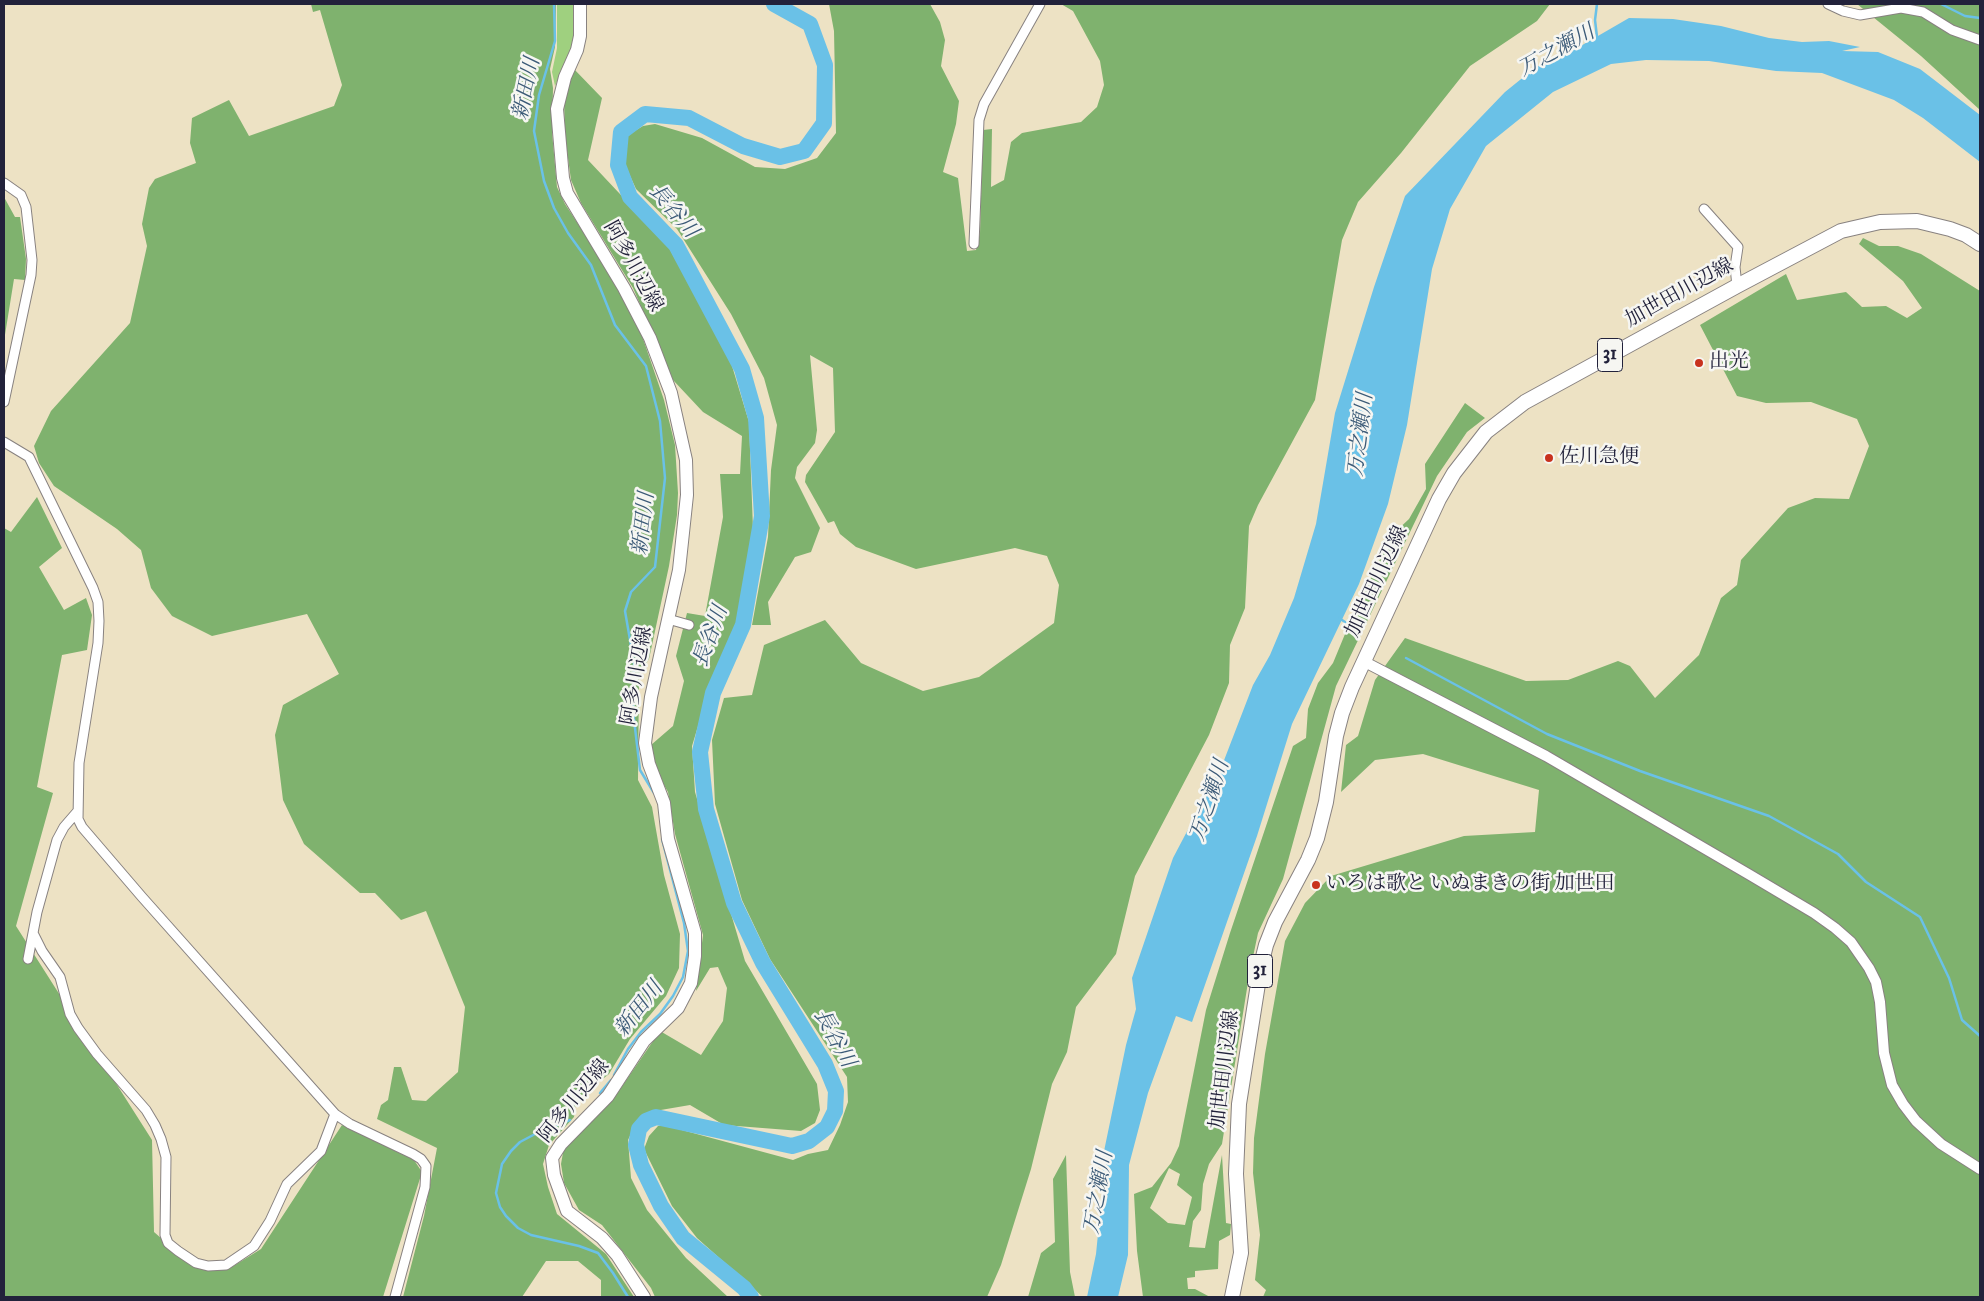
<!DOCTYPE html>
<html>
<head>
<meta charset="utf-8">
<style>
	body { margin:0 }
	#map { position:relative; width:1984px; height:1301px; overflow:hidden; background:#ede2c4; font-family:"IM FELL DW Pica",serif }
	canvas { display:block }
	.frame { position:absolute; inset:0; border:5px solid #22223b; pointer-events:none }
</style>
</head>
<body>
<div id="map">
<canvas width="1984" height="1301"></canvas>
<div class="frame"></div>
</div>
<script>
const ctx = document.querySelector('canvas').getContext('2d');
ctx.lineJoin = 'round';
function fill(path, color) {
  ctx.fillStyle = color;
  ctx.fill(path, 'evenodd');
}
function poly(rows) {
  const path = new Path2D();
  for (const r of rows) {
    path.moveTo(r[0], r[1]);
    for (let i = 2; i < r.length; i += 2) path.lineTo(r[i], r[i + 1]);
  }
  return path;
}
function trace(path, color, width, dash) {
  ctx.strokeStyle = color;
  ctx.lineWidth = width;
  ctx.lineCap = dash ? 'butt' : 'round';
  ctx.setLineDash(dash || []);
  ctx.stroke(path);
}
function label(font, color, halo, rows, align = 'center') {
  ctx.font = font + ' "IM FELL DW Pica","Noto Serif JP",serif';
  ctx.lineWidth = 5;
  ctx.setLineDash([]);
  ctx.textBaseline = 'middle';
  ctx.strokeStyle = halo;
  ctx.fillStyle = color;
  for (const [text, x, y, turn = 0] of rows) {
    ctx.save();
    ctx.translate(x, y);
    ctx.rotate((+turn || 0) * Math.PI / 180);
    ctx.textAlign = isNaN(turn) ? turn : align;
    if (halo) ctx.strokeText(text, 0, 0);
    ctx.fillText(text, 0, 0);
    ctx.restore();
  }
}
fill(poly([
	[557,4,576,4,576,29,573,45,555,86,552,72,557,48]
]), '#9fd07f');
fill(poly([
	[311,4,556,4,555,47,550,69,553,88,552,132,557,187,565,204,616,282,639,327,664,400,675,445,678,493,677,515,669,566,649,659,639,674,638,780,652,807,664,875,680,934,679,968,666,996,630,1039,609,1074,576,1100,574,1117,549,1145,543,1164,548,1187,557,1214,606,1254,634,1297,601,1297,601,1280,578,1261,546,1261,522,1297,403,1297,424,1216,437,1148,377,1119,381,1105,388,1100,394,1067,401,1067,412,1100,426,1101,458,1072,465,1007,426,911,401,920,375,893,360,893,304,844,283,800,275,735,283,705,339,674,307,614,212,636,172,616,151,588,141,550,117,529,54,486,39,463,34,446,51,411,130,323,147,246,142,224,149,188,155,179,196,163,190,143,192,118,229,100,249,136,334,106,342,85,320,10,313,12],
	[829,4,930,4,940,22,945,40,941,66,959,101,956,124,943,172,958,178,967,251,976,250,980,233,983,130,992,129,991,187,1004,180,1011,142,1022,133,1081,122,1097,107,1104,85,1100,61,1073,11,1061,4,1550,4,1537,21,1470,66,1401,153,1358,202,1342,240,1315,400,1258,505,1249,526,1245,608,1230,645,1229,683,1209,735,1135,876,1116,954,1076,1007,1067,1052,1052,1084,1031,1169,1001,1265,987,1297,763,1297,697,1238,672,1206,644,1149,649,1136,658,1126,667,1126,793,1160,808,1154,828,1150,840,1125,848,1102,847,1077,770,959,742,900,715,804,712,740,724,698,752,695,764,645,825,620,861,663,923,691,979,677,1054,623,1059,585,1047,556,1015,548,916,569,856,547,840,534,834,521,828,523,805,482,806,475,835,432,833,368,810,355,817,430,815,443,797,467,795,478,820,528,811,552,795,557,768,602,771,625,752,625,768,537,771,470,777,425,764,378,731,314,677,229,636,189,626,167,624,149,626,136,643,126,655,124,702,138,755,167,785,169,817,158,836,133,834,31],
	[1857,4,1980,4,1980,110,1921,56],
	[573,68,602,98,588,160,667,244,729,356,749,422,753,529,739,618,709,690,692,746,695,792,745,961,817,1084,820,1110,815,1123,801,1131,724,1125,690,1105,649,1112,637,1121,628,1140,631,1178,647,1210,686,1258,728,1297,655,1297,651,1288,602,1225,579,1210,564,1183,561,1164,564,1147,616,1095,660,1031,701,1055,723,1021,727,988,718,967,710,968,696,991,703,935,675,834,668,792,658,775,651,745,673,726,684,681,676,656,687,613,705,616,723,517,720,474,740,474,742,436,703,412,673,380,633,288,581,203,571,180,565,136,564,99],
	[4,197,15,217,20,217,26,259,25,280,14,279,4,341],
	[1863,238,1879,246,1898,246,1921,254,1980,291,1980,1297,1263,1297,1266,1290,1255,1280,1260,1235,1253,1173,1254,1138,1265,1054,1285,941,1305,903,1331,876,1464,836,1535,832,1539,790,1423,754,1375,760,1341,792,1346,745,1358,736,1375,680,1405,638,1526,681,1568,680,1618,661,1630,666,1655,698,1699,655,1721,598,1737,585,1741,560,1788,508,1815,498,1849,499,1869,446,1857,419,1811,402,1766,403,1737,396,1700,325,1786,274,1797,300,1846,292,1862,307,1886,306,1907,318,1922,308,1903,281,1859,244],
	[1465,403,1485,418,1467,432,1437,476,1336,686,1283,879,1258,933,1249,976,1222,1144,1209,1164,1203,1184,1201,1210,1193,1221,1189,1247,1205,1248,1222,1155,1226,1223,1231,1224,1230,1235,1219,1241,1218,1269,1195,1271,1195,1277,1187,1278,1188,1289,1195,1289,1210,1297,1143,1297,1137,1251,1134,1194,1152,1187,1171,1163,1179,1146,1206,1010,1230,933,1293,746,1306,738,1308,709,1318,683,1333,663,1355,610,1392,535,1409,519,1426,489,1425,464],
	[1169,1168,1180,1174,1177,1185,1192,1197,1185,1225,1168,1223,1150,1208],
	[37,497,62,548,39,567,64,610,86,598,92,615,87,650,62,655,37,787,53,793,16,926,152,1140,154,1232,193,1266,227,1270,261,1249,342,1125,414,1160,422,1172,383,1297,4,1297,4,528,11,532],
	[1066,1155,1070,1272,1075,1297,1028,1297,1041,1253,1055,1242,1053,1179]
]), '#7fb26e');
fill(poly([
	[1629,18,1673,19,1721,26,1769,38,1802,42,1829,41,1860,47,1842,51,1878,52,1920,69,1980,115,1980,162,1923,118,1894,100,1822,73,1776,71,1709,61,1646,60,1611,64,1553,92,1486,146,1450,209,1432,269,1407,425,1388,504,1359,584,1292,724,1257,836,1192,1022,1176,1016,1148,1093,1129,1165,1128,1255,1118,1297,1087,1297,1096,1254,1102,1194,1103,1156,1126,1045,1136,1009,1132,978,1173,858,1223,763,1253,685,1270,655,1294,598,1316,524,1335,413,1374,287,1405,196,1505,92,1536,67,1572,51]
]), '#6ac1e7');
trace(poly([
	[554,4,555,41,539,95,534,131,544,181,554,208,568,233,591,265,615,325,646,366,660,421,665,478,655,567,631,592,625,611,634,663,633,711,640,770,654,793],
	[1597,4,1595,20,1597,37],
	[1941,4,1965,16,1980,18],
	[1339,618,1354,628],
	[1406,658,1547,734,1640,771,1769,816,1838,854,1866,882,1920,917,1949,978,1962,1020,1980,1036],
	[614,1075,628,1049,641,1032,660,1014,673,996,683,977,688,951,684,923,662,839],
	[600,1093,611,1080],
	[570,1120,537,1133,520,1142,511,1151,502,1164,496,1193,500,1207,506,1216,518,1228,531,1235,579,1246,598,1253,613,1273,628,1297]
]), '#6ac1e7', 2.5);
trace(poly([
	[751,1297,744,1288,683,1238,661,1206,641,1165,636,1145,639,1129,646,1121,656,1117,792,1146,809,1141,827,1127,835,1111,836,1091,825,1064,763,963,734,903,706,809,700,752,713,693,743,625,762,516,756,418,742,369,676,245,630,197,618,165,621,132,645,114,689,118,743,146,780,157,804,151,824,123,825,65,810,24,774,4]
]), '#6ac1e7', 16);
const minor = poly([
	[1828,4,1843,11,1860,15,1901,8,1923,12,1952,30,1980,40],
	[4,183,21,195,26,207,32,260,31,275,4,402],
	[1704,209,1738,247,1735,267,1737,286],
	[974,244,979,120,984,104,1040,4],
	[4,442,29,457,93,588,98,602,99,621,98,643,79,763,78,819,82,827,142,897,335,1114,350,1124,413,1154,421,1159,426,1166,425,1187,395,1297],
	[668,619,689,625],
	[33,933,42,951,60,977,70,1014,78,1028,97,1054,146,1110,155,1125,161,1139,166,1157,165,1235,168,1243,178,1251,196,1263,208,1266,226,1265,254,1246,270,1221,287,1184,321,1151,335,1114],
	[28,959,37,912,57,840,64,827,77,812]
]);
const tertiary = poly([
	[1363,661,1546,756,1750,875,1814,913,1835,928,1851,942,1869,968,1876,982,1880,1002,1884,1053,1892,1085,1903,1104,1916,1121,1941,1144,1980,1169]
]);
const secondary = poly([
	[580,4,580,36,577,50,565,77,557,109,563,178,567,193,624,288,650,338,671,393,686,460,687,495,679,570,651,697,645,743,649,764,664,803,668,839,695,933,695,956,691,983,678,1008,644,1041,608,1096,561,1144,552,1158,554,1175,567,1211,602,1238,617,1255,644,1297]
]);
const primary = poly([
	[1232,1297,1241,1253,1236,1174,1239,1104,1261,965,1266,945,1275,922,1308,860,1317,838,1326,802,1336,736,1342,713,1352,687,1439,499,1454,473,1486,432,1525,402,1737,286,1841,231,1880,222,1917,221,1950,229,1966,235,1980,244]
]);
trace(minor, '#888280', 11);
trace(tertiary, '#888280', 12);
trace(secondary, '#888280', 14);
trace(primary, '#888280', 16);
trace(minor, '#fff', 9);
trace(tertiary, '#fff', 10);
trace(secondary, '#fff', 12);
trace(primary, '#fff', 14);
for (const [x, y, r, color] of [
	[1699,363,5,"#c8321e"],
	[1549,458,5,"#c8321e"],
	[1316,885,5,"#c8321e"]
]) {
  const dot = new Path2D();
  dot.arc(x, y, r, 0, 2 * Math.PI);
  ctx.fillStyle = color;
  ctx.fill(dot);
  trace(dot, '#f6f6f2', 2);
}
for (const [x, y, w] of [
	[1610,355,25],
	[1260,971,25]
]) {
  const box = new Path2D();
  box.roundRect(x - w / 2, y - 16.5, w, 33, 4);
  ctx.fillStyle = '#f6f6f2';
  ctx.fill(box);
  trace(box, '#22223b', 1);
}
label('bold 19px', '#22223b', null, [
	["31",1610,355],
	["31",1260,971]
]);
label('20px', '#22223b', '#f6f6f2', [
	["阿多川辺線",632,267,61],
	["加世田川辺線",1680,294,-29],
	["加世田川辺線",1378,582,-65],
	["阿多川辺線",638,676,-80],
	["加世田川辺線",1226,1070,-83],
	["阿多川辺線",575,1102,-51]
]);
label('20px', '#22223b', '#f6f6f2', [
	["出光",1709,363],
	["佐川急便",1559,458],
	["いろは歌と いぬまきの街 加世田",1326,885]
], 'left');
label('italic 21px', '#3b5a77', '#f6f6f2', [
	["万之瀬川",1557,52,-29],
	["新田川",528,89,-78],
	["長谷川",672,212,50],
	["万之瀬川",1362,435,-83],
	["新田川",645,524,-83],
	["長谷川",712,637,-70],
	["万之瀬川",1211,801,-72],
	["新田川",640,1010,-52],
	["長谷川",833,1039,61],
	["万之瀬川",1100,1193,-80]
]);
</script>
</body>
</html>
